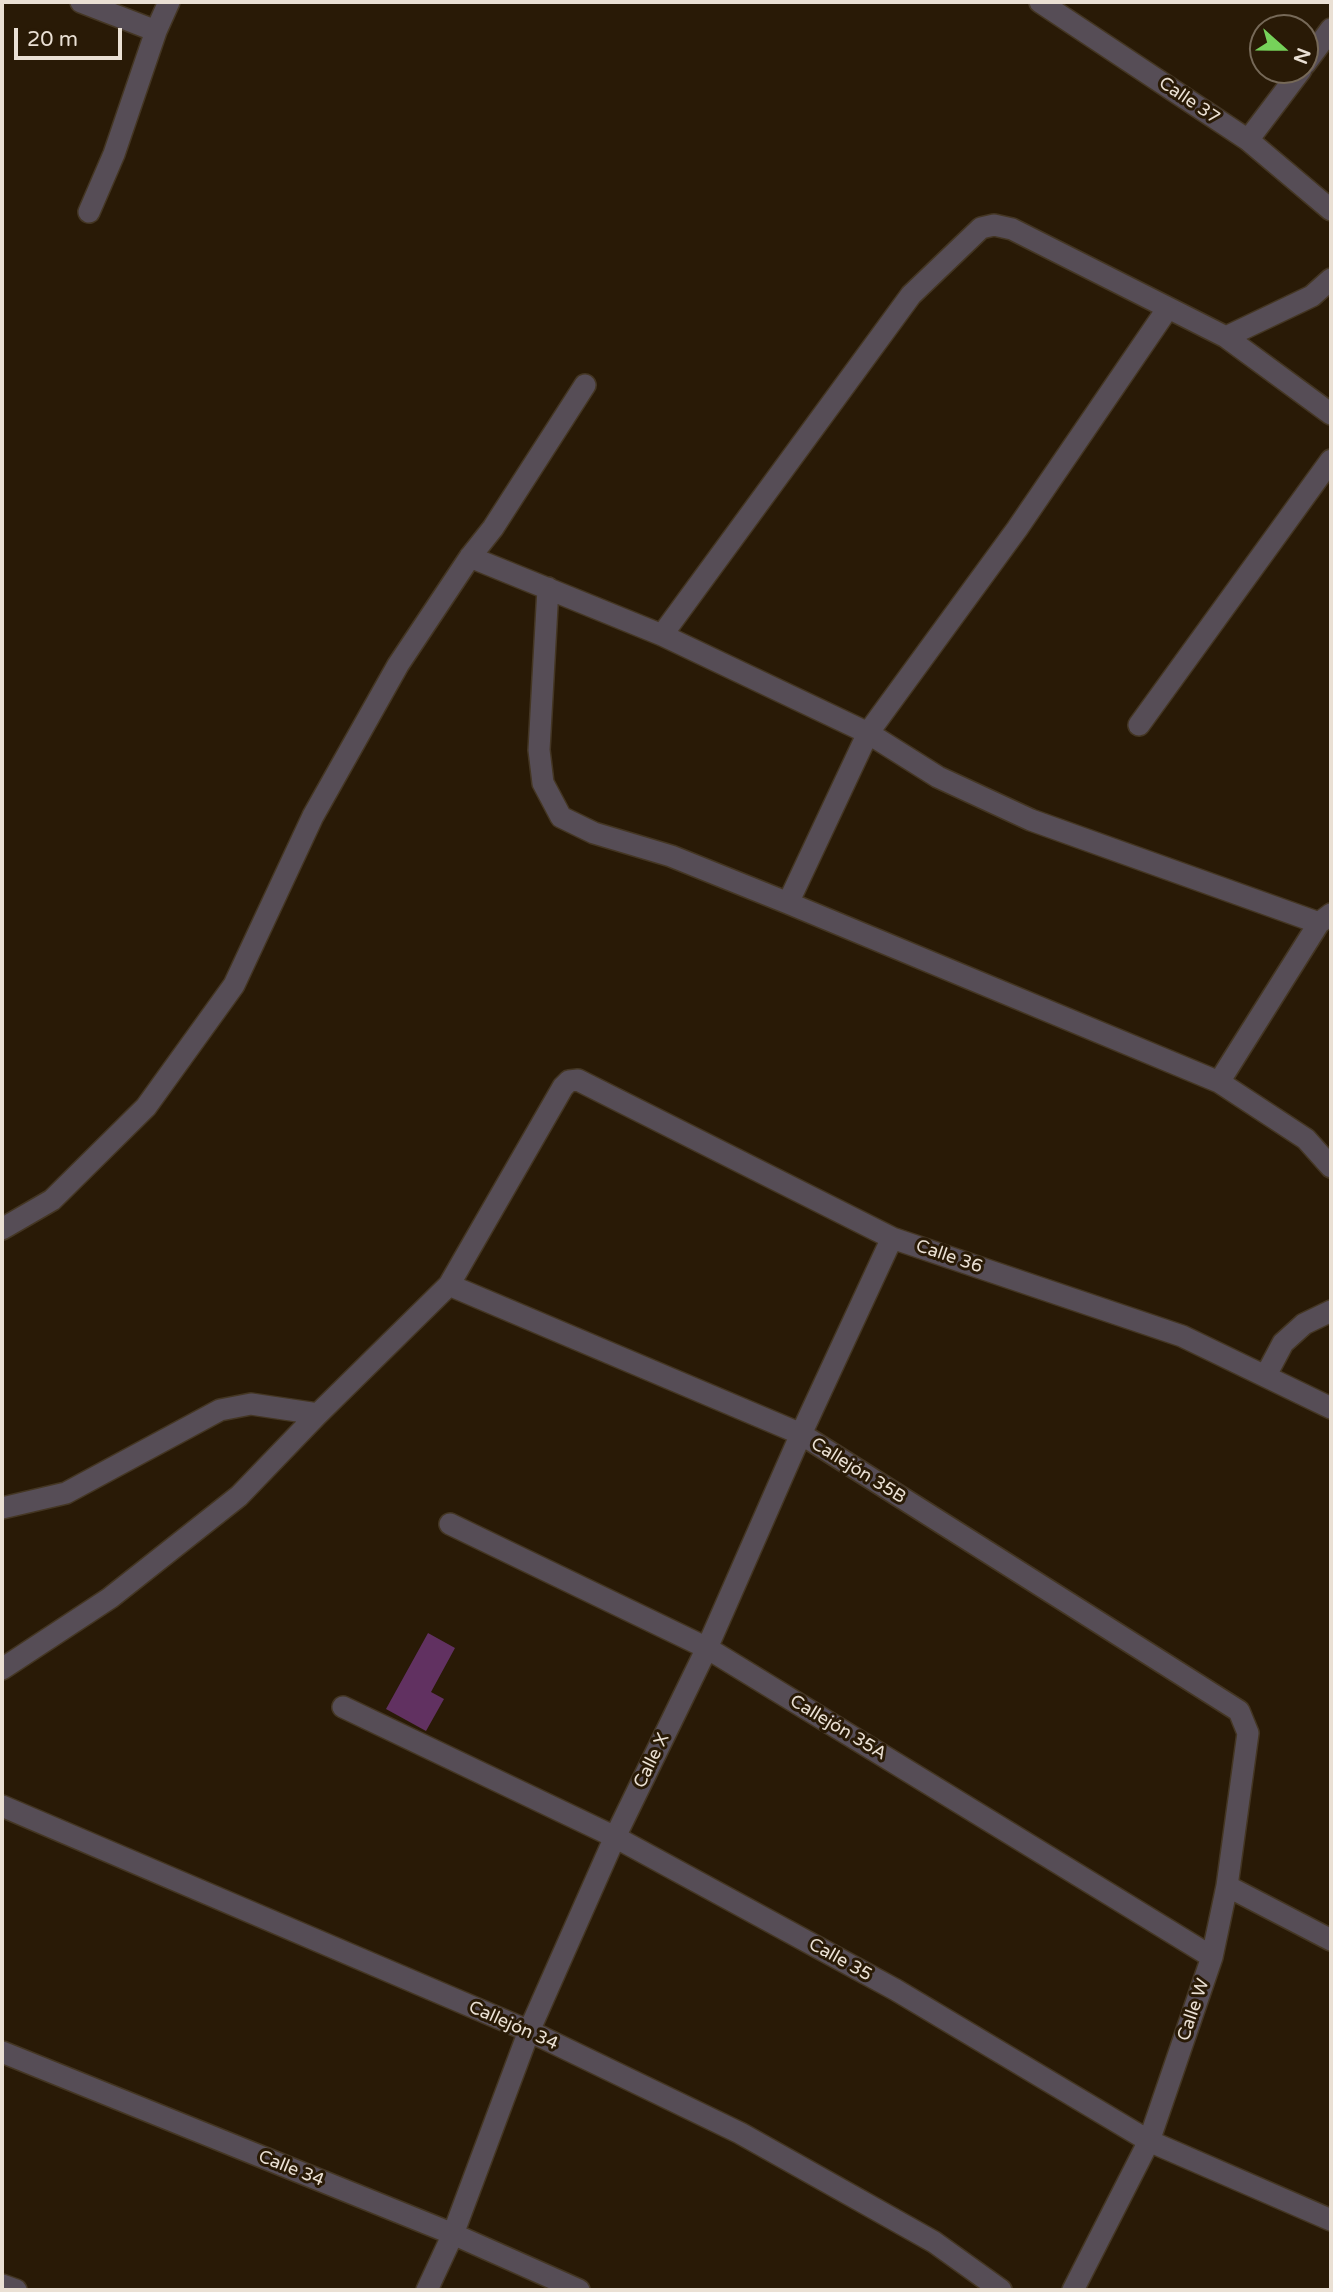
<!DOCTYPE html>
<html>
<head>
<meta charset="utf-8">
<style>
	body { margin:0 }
	#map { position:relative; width:1333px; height:2292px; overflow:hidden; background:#291a06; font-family:"Varela Round",sans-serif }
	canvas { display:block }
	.frame { position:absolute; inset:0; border:4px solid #eae0d4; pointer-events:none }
	.north { position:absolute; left:1249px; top:14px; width:70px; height:70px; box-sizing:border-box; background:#291a06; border:2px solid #766958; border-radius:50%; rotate:111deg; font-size:19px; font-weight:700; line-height:28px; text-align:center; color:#eae0d4 }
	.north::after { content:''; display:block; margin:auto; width:24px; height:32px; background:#76d25a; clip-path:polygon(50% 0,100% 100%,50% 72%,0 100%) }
	.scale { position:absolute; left:14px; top:28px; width:108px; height:32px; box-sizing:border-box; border:4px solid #eae0d4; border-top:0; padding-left:9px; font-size:21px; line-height:24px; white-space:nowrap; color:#eae0d4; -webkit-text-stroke:5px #291a06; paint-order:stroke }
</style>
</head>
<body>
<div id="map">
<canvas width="1333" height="2292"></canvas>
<div class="frame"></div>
<div class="north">N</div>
<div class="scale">20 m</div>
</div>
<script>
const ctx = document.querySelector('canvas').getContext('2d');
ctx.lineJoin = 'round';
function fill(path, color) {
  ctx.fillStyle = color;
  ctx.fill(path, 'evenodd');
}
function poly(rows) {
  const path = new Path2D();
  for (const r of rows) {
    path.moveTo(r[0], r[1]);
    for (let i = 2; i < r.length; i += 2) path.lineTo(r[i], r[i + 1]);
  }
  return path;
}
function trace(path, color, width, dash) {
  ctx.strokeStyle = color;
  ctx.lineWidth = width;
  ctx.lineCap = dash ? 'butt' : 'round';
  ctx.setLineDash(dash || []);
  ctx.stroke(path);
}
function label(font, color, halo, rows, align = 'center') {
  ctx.font = font + ' "Varela Round",sans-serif';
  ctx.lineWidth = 6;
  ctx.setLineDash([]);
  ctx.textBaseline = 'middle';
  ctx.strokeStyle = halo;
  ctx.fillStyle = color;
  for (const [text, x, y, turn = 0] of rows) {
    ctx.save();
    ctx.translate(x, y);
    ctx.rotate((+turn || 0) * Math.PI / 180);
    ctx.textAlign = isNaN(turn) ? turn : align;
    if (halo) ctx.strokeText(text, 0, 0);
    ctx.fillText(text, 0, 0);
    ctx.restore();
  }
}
fill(poly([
	[428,1633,455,1648,431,1692,444,1699,426,1731,386,1709]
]), '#613161');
const minor = poly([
	[81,2,156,31],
	[1040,2,1248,140,1331,210],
	[1305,64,1331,29],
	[1248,140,1301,70],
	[89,212,114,154,156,31,169,2],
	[1226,337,1331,414],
	[470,557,662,635,868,733,938,777,1031,820,1319,923],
	[548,588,539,750,543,783,561,817,594,833,671,856,788,903,1219,1082,1306,1139,1331,1167],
	[662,635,911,295,981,228,994,225,1012,229,1226,337,1312,296,1331,279],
	[1139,725,1331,460],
	[788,903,868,733,1017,529,1168,308],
	[1219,1082,1319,923,1331,914],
	[2,1229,52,1200,146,1107,234,985,313,816,398,665,470,557,493,528,585,385],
	[449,1285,801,1434,1239,1711,1248,1733,1227,1886,1212,1957,1149,2141,1073,2290],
	[1266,1375,1283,1343,1304,1324,1331,1311],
	[2,1508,66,1493,220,1410,251,1404,318,1414],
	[450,1524,707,1648,1212,1957],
	[2,1669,110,1598,239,1496,318,1414,449,1285,563,1087,569,1081,578,1080,892,1238,1182,1336,1331,1408],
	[343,1707,615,1837,896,1990,1149,2141,1331,2220],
	[2,1806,529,2031,740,2133,934,2242,1001,2290],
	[1227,1886,1331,1940],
	[2,2052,453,2234,579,2290],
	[2,2285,16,2290],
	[427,2290,453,2234,529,2031,615,1837,707,1648,801,1434,892,1238]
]);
trace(minor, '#443623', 24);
trace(minor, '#564d56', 21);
label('18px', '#eae0d4', '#291a06', [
	["Calle 37",1189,101,34],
	["Calle 36",949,1257,19],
	["Callejón 35B",858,1471,32],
	["Callejón 35A",838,1728,31],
	["Calle X",652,1761,-64],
	["Calle 35",840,1960,29],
	["Calle W",1194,2010,-71],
	["Callejón 34",513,2026,24],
	["Calle 34",291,2169,22]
]);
</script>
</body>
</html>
